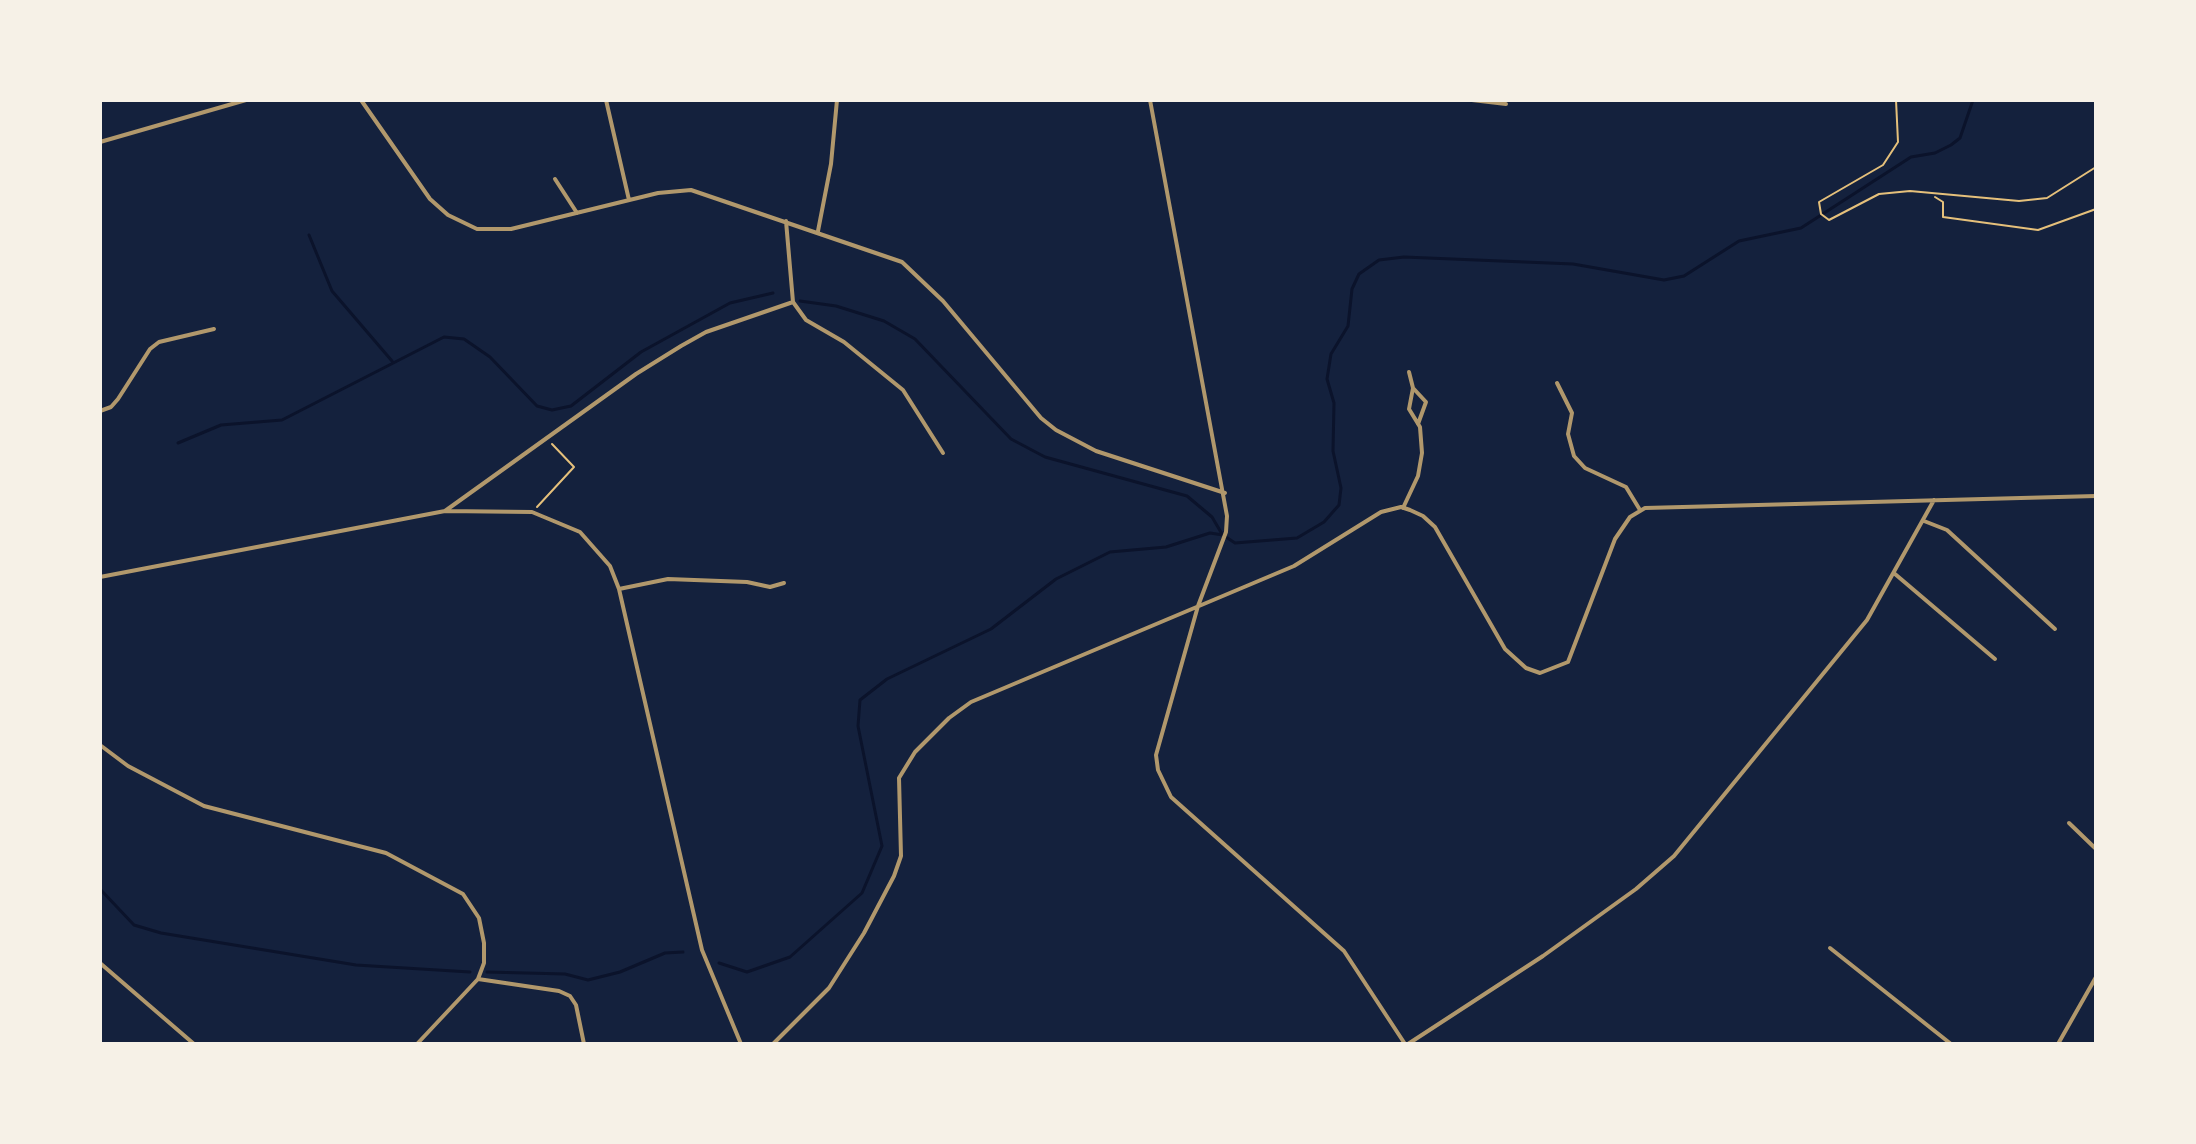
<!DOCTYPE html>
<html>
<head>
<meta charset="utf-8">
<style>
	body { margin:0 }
	#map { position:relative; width:2196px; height:1144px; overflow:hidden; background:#14213d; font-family:Rubik,sans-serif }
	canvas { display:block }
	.frame { position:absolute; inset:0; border:102px solid #f6f1e7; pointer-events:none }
</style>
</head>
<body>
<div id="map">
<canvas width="2196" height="1144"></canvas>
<div class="frame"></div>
</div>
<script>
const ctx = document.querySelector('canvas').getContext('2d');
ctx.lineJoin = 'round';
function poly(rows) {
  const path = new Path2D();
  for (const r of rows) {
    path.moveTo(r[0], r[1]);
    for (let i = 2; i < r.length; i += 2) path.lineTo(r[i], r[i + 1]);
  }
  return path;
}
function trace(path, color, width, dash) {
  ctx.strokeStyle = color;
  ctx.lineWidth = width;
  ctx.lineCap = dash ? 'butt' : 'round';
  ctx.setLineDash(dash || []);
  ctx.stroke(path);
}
trace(poly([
	[309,235,332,291,392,361],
	[800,301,836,306,884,321,915,339,1011,439,1045,457,1187,496,1212,517,1222,534],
	[178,443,221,425,282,420,444,337,464,339,490,357,537,406,552,410,571,406,641,352,730,303,773,293],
	[100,889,134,925,161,933,356,965,470,972],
	[719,963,747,972,790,957,862,893,882,846,858,726,860,700,887,679,991,629,1056,579,1110,552,1166,547,1210,533,1223,535,1235,543,1297,538,1324,522,1339,505,1341,488,1333,451,1334,403,1327,379,1331,354,1348,326,1352,289,1359,274,1379,260,1404,257,1573,264,1664,280,1684,276,1739,241,1801,228,1911,157,1935,153,1951,145,1960,138,1973,100],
	[487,972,565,974,588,980,620,972,665,953,683,952]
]), '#0b132b', 3);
trace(poly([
	[1896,100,1898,142,1883,165,1819,202,1821,214,1829,220,1879,194,1910,191,2019,201,2047,198,2096,167],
	[1935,197,1943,202,1943,217,2038,230,2096,209],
	[537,507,574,467,552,444]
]), '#e5c07b', 2);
trace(poly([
	[361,100,430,199,448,215,477,229,511,229,658,193,691,190,902,262,943,301,1041,418,1056,430,1096,451,1225,493],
	[606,100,629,200],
	[1150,100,1227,516,1226,532,1198,606,1156,755,1158,770,1171,797,1344,951,1405,1044],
	[1472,100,1506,104],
	[100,142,246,100],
	[555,179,577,213],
	[818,231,831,164,837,100],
	[793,302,806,320,844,342,903,390,943,453],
	[1557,383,1572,413,1568,434,1574,456,1585,468,1626,487,1640,510],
	[1413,388,1426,402,1418,424],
	[100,411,111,407,118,399,150,349,159,342,214,329],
	[1403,508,1418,476,1422,453,1420,427,1409,409,1413,388,1409,372],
	[445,511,532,512,580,532,610,566,619,589,702,950,741,1044],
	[1924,521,1947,530,2055,629],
	[1895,574,1995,659],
	[100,577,445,511,636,374,681,346,706,332,793,302,786,221],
	[619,589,668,579,747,582,770,587,784,583],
	[100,745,128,766,204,806,386,853,463,894,479,918,484,943,484,963,478,979,417,1044],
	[2069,823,2096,849],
	[1830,948,1951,1044],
	[100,963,194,1044],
	[478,979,559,991,570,996,576,1005,584,1044],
	[773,1044,829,988,864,933,894,876,901,856,899,778,915,752,949,718,971,702,1294,566,1381,512,1401,507,1410,510,1423,516,1435,527,1505,649,1526,668,1540,673,1568,662,1615,539,1630,517,1645,508,2096,496],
	[1408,1044,1543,956,1636,889,1674,856,1867,620,1934,500],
	[2058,1044,2096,977]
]), '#b1986c', 4);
</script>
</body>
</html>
